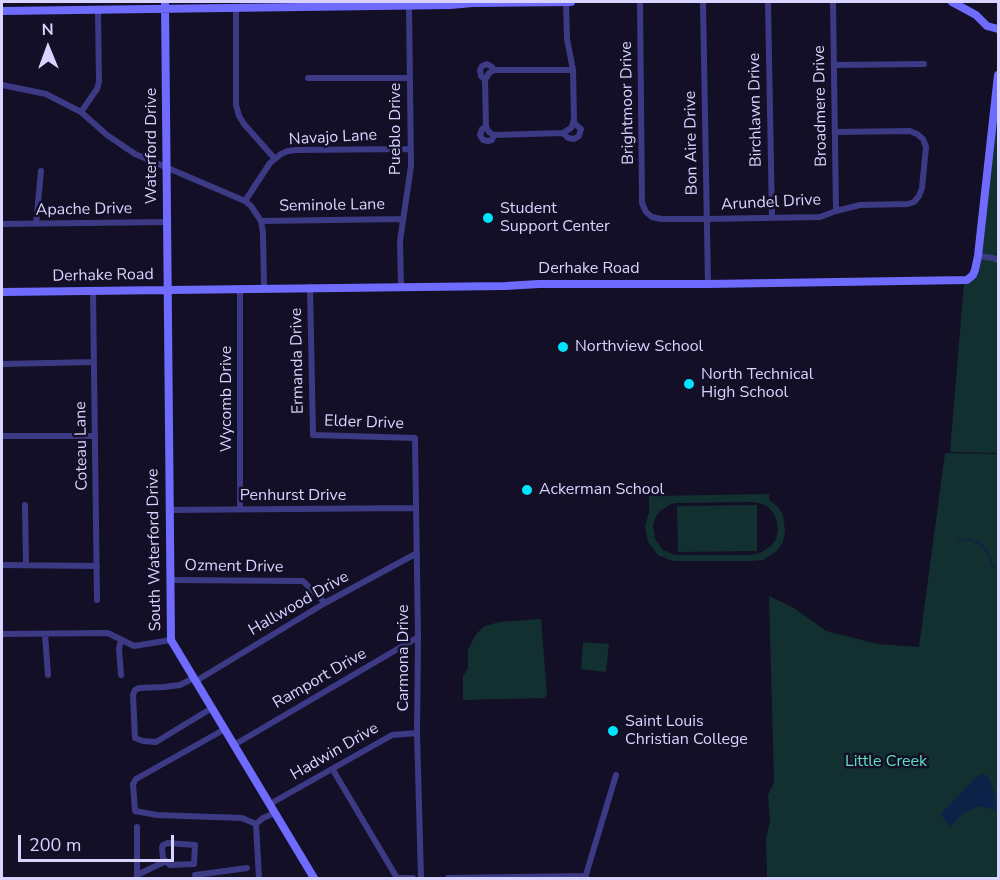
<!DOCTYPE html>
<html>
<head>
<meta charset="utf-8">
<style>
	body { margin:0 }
	#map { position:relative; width:1000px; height:880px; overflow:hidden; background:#130f26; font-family:"Nunito Sans",sans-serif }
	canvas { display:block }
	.frame { position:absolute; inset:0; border:3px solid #d9d4ff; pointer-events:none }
	.north { position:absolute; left:18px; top:18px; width:60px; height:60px; -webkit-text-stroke:4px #130f26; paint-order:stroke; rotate:359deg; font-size:16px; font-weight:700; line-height:24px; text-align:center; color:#d9d4ff }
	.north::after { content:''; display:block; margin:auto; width:21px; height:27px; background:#d9d4ff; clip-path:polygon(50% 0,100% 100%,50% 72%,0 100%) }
	.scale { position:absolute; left:18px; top:835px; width:156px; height:27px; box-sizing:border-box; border:3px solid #d9d4ff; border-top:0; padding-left:8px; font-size:18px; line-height:21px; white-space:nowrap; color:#d9d4ff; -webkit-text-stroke:4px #130f26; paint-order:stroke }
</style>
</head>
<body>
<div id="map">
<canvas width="1000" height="880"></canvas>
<div class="frame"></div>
<div class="north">N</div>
<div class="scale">200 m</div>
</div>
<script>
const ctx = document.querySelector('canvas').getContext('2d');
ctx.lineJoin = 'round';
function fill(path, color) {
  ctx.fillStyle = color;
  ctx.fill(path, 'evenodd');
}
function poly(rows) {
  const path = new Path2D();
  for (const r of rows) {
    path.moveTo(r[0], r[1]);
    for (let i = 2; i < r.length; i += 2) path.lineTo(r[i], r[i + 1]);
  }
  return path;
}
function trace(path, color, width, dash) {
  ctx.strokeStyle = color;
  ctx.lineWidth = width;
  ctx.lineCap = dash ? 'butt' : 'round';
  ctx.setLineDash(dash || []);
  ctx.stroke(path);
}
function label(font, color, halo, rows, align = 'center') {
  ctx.font = font + ' "Nunito Sans",sans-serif';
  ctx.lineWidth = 5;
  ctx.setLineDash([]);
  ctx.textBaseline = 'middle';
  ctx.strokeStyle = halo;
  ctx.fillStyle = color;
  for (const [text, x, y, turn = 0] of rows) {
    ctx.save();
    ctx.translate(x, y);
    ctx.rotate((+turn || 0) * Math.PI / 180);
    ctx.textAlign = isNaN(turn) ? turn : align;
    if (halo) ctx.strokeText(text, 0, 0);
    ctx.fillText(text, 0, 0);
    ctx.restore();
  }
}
fill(poly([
	[998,98,998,453,950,452,964,282,973,279],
	[945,453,998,454,998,878,767,878,766,839,770,821,768,795,774,782,769,596,794,608,826,631,878,644,919,647],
	[769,494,769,500,777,506,783,515,785,531,783,542,777,551,763,560,752,561,673,561,658,555,648,542,645,526,649,512,649,496],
	[751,502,760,503,768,507,774,514,777,522,778,530,776,539,771,546,760,553,751,555,675,555,663,550,655,539,653,527,655,518,660,511,671,504,677,503],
	[757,505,757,551,678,552,677,506],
	[541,619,547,695,544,698,463,700,463,676,468,668,468,650,476,634,485,626,499,622],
	[583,642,609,644,606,672,581,669]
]), '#12302f');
fill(poly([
	[984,774,989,777,995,795,996,810,980,806,964,813,949,827,941,814,974,779,980,775]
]), '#0c2248');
trace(poly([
	[958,541,968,539,982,545,989,555,992,565,998,570]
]), '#0c2248', 1.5);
trace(poly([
	[566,2,567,39,573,70,574,121,571,128,563,133,494,135,489,132,486,127,485,80,489,73,494,70,573,70],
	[640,2,642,203,646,212,652,217,661,219,706,219,820,217,836,211,860,205,908,204,914,202,919,196,922,188,926,147,923,139,917,134,910,131,835,132],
	[703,2,708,284],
	[768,2,772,218],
	[833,2,836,211],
	[236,8,236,105,239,116,244,124,275,159],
	[834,65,924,64],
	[308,78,409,78],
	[485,80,481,76,480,70,482,66,487,64,492,67,494,70],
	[2,85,46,94,81,112,107,135,135,154,245,201,251,206,261,221,263,233,264,288],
	[81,112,97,89,99,82,98,10],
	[486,127,482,129,480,135,483,140,488,141,492,140,494,135],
	[563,133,568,138,574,139,579,136,581,129,573,122],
	[245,201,270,163,281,154,288,151,296,150,410,149],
	[261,221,403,219],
	[2,224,167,222],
	[36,224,41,171],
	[978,256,993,258,998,260],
	[310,287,313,435,415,438,418,637,417,733,421,878],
	[401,287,400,241,411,166,409,6],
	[240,289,240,509],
	[93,292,97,600],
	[2,364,94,362],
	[2,436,95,436],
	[25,505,26,565],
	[169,510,416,508],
	[2,565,97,566],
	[170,580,303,581,325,603],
	[2,634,108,633,134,646,171,640],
	[45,634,48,675],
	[121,675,119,649,121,640],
	[194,678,180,685,164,687,139,688,135,690,133,695,135,738,143,741,156,742,212,708],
	[196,681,325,603,417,553],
	[225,729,136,779,133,784,135,811,157,815,242,818,256,824],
	[234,745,418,637],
	[333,770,397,878,413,878],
	[270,804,392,735,417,733],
	[137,827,137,878],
	[168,843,195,845,194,864,170,865,163,859,162,848,163,845,168,843],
	[137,875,166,861],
	[195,875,247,868],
	[259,878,256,824,263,818,275,813],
	[448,878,586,876],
	[585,878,616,775]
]), '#3d3a85', 6);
trace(poly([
	[165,2,171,640,314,878],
	[952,2,976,15,987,26,998,29],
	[2,11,450,5,473,3,571,2],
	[2,292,505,286,539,284,708,284,967,280,973,275,975,270,978,256,998,75]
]), '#6f6bff', 8);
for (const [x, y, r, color] of [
	[488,218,6,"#00e5ff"],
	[563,347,6,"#00e5ff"],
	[689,384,6,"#00e5ff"],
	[527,490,6,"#00e5ff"],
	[613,731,6,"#00e5ff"]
]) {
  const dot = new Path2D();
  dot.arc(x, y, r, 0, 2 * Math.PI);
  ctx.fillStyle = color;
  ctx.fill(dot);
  trace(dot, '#130f26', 2);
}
label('16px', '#d9d4ff', '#130f26', [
	["Brightmoor Drive",628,103,-91],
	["Broadmere Drive",821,106,-91],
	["Birchlawn Drive",756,110,-91],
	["Pueblo Drive",396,129,-90],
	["Navajo Lane",333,138,-3],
	["Bon Aire Drive",692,143,-91],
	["Waterford Drive",152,146,-90],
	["Arundel Drive",771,203,-3],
	["Seminole Lane",332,206,-1],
	["Apache Drive",84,210,-1],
	["Derhake Road",589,269],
	["Derhake Road",103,276,-1],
	["Ermanda Drive",298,361,-91],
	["Wycomb Drive",227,399,-90],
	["Elder Drive",364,423,2],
	["Coteau Lane",82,446,-91],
	["Penhurst Drive",293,496],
	["South Waterford Drive",155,550,-91],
	["Ozment Drive",234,567,1],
	["Hallwood Drive",299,604,-30],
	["Carmona Drive",404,658,-90],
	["Ramport Drive",320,679,-30],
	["Hadwin Drive",335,752,-30]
]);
label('16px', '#d9d4ff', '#130f26', [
	["Student",500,209],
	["Support Center",500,227],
	["Northview School",575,347],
	["North Technical",701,375],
	["High School",701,393],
	["Ackerman School",539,490],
	["Saint Louis",625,722],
	["Christian College",625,740]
], 'left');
label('16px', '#5fe0c0', '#130f26', [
	["Little Creek",886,762]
]);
</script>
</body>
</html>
